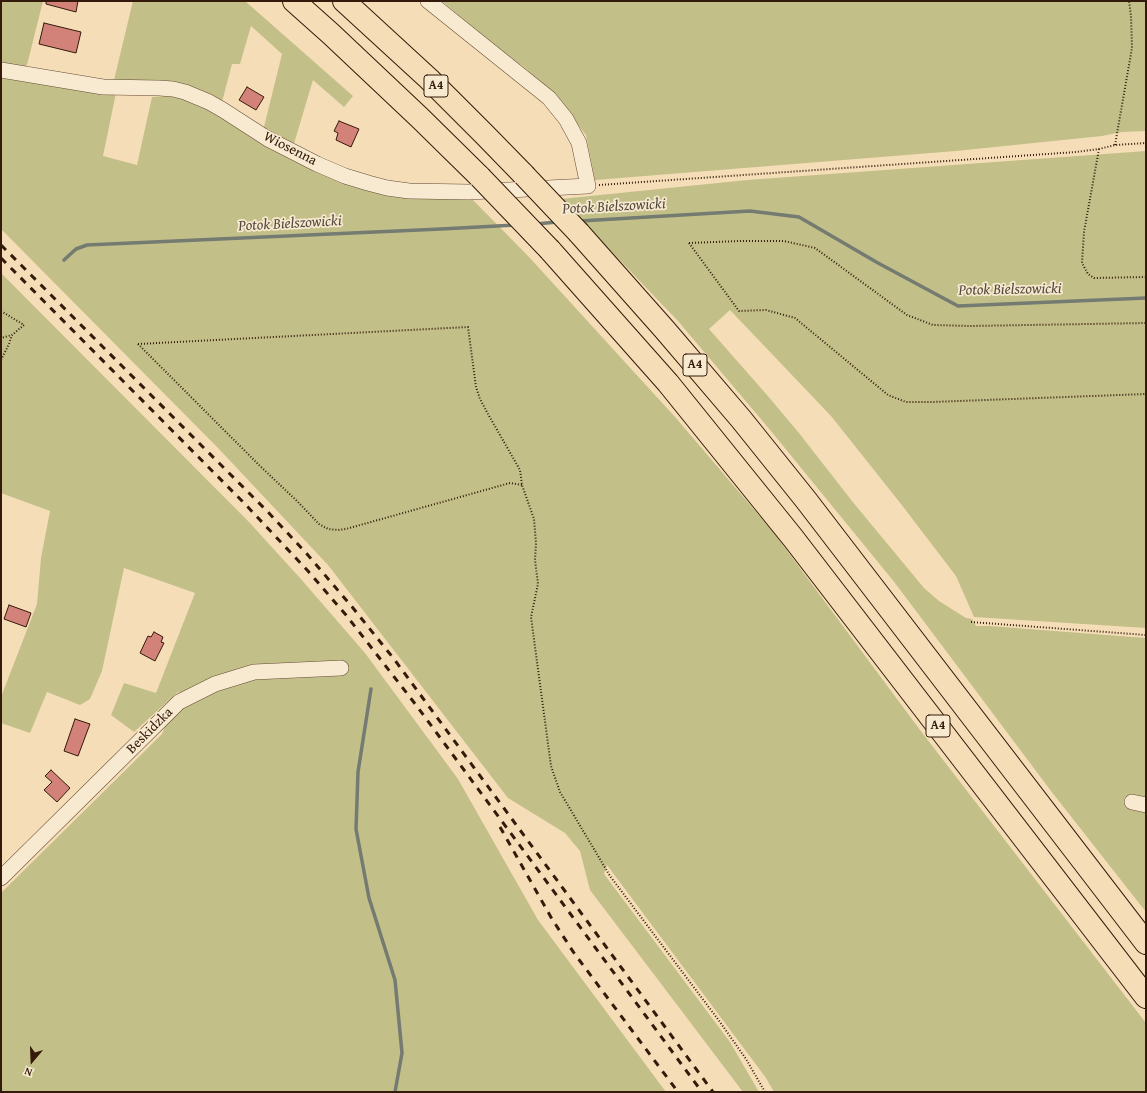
<!DOCTYPE html>
<html>
<head>
<meta charset="utf-8">
<style>
	body { margin:0 }
	#map { position:relative; width:1147px; height:1093px; overflow:hidden; background:#f5deb7; font-family:"Gentium Book Plus",serif }
	canvas { display:block }
	.frame { position:absolute; inset:0; border:2px solid #331a0a; pointer-events:none }
	.north { position:absolute; left:12px; top:1041px; width:40px; height:40px; -webkit-text-stroke:3px #f8ead0; paint-order:stroke; rotate:199deg; font-size:11px; font-weight:700; line-height:16px; text-align:center; color:#331a0a }
	.north::after { content:''; display:block; margin:auto; width:14px; height:18px; background:#331a0a; clip-path:polygon(50% 0,100% 100%,50% 72%,0 100%) }
</style>
</head>
<body>
<div id="map">
<canvas width="1147" height="1093"></canvas>
<div class="frame"></div>
<div class="north">N</div>
</div>
<script>
const ctx = document.querySelector('canvas').getContext('2d');
ctx.lineJoin = 'round';
function fill(path, color) {
  ctx.fillStyle = color;
  ctx.fill(path, 'evenodd');
}
function poly(rows) {
  const path = new Path2D();
  for (const r of rows) {
    path.moveTo(r[0], r[1]);
    for (let i = 2; i < r.length; i += 2) path.lineTo(r[i], r[i + 1]);
  }
  return path;
}
function trace(path, color, width, dash) {
  ctx.strokeStyle = color;
  ctx.lineWidth = width;
  ctx.lineCap = dash ? 'butt' : 'round';
  ctx.setLineDash(dash || []);
  ctx.stroke(path);
}
function label(font, color, halo, rows, align = 'center') {
  ctx.font = font + ' "Gentium Book Plus",serif';
  ctx.lineWidth = 3.5;
  ctx.setLineDash([]);
  ctx.textBaseline = 'middle';
  ctx.strokeStyle = halo;
  ctx.fillStyle = color;
  for (const [text, x, y, turn = 0] of rows) {
    ctx.save();
    ctx.translate(x, y);
    ctx.rotate((+turn || 0) * Math.PI / 180);
    ctx.textAlign = isNaN(turn) ? turn : align;
    if (halo) ctx.strokeText(text, 0, 0);
    ctx.fillText(text, 0, 0);
    ctx.restore();
  }
}
fill(poly([
	[1,1,43,1,28,61,22,79,116,93,103,156,137,165,152,97,179,95,219,114,337,180,471,198,529,257,676,418,774,533,920,730,1146,1023,1146,1092,774,1092,766,1078,607,865,604,874,730,1042,759,1092,743,1092,590,890,580,851,565,833,508,798,328,565,218,448,1,229],
	[133,1,245,1,353,96,344,107,313,80,293,147,264,127,282,54,251,26,240,64,232,64,222,102,114,80],
	[442,1,1146,1,1146,131,1122,132,1102,136,956,151,595,180,586,135,555,95,524,67,495,47],
	[1146,151,1146,628,974,617,956,576,901,504,831,416,730,310,709,329,767,395,799,433,852,501,924,588,939,601,966,618,972,619,976,626,990,626,1146,638,1146,912,1051,791,895,583,771,431,678,321,561,199,747,180],
	[1,273,249,522,300,578,365,653,458,779,538,920,666,1092,1,1092,1,893,162,734,179,691,134,732,111,715,124,683,156,693,195,593,124,568,102,671,90,699,80,705,47,692,30,733,1,723,1,697,37,604,41,558,50,511,1,493]
]), '#c3bf89');
trace(poly([
	[580,221,750,211,799,217,878,263,958,306,1146,298],
	[536,224,557,222],
	[64,260,76,249,87,245,441,229,516,225],
	[371,689,358,772,356,829,369,898,395,980,402,1053,395,1092]
]), '#747b71', 3.5);
const building = poly([
	[46,1,78,1,76,12,46,4,46,1],
	[44,23,81,32,76,53,39,44,44,23],
	[247,87,264,97,256,110,239,100,247,87],
	[339,121,359,129,351,147,336,140,338,133,334,131,339,121],
	[9,605,31,613,26,627,4,619,9,605],
	[154,632,163,637,161,642,164,643,155,661,140,653,148,636,151,637,154,632],
	[75,719,90,724,78,756,64,751,75,719],
	[51,770,70,788,57,802,44,790,52,782,45,776,51,770]
]);
fill(building, '#d28278');
trace(building, '#331a0a', 1);
const minor = poly([
	[1,70,103,87,159,88,173,89,185,92,209,102,223,110,268,139,317,164,345,176,368,183,387,188,409,191,469,192,588,186,579,143,566,119,549,98,428,1],
	[1132,802,1146,805],
	[1,878,179,702,215,684,254,672,341,668]
]);
const highway = poly([
	[294,1,331,34,420,118,480,177],
	[344,1,429,79,485,135,524,175],
	[579,233,665,330,741,419,806,500,1146,943],
	[550,250,668,383,793,538,1146,997]
]);
trace(minor, '#644b35', 16);
trace(highway, '#331a0a', 24);
trace(poly([
	[1115,145,1132,48,1131,16,1129,1],
	[1099,149,1084,232,1082,263,1088,274,1094,278,1146,277],
	[599,185,1076,152,1099,149,1115,145,1146,143],
	[689,243,739,311,766,310,795,318,888,395,906,402,932,402,1146,394],
	[689,243,739,241,784,241,815,248,907,315,933,325,970,326,1146,323],
	[1,311,24,325,12,335,1,338],
	[138,344,468,327,476,387,480,399,488,414,520,470,522,485,534,519,536,543,535,560,538,584,531,617,551,766,560,792,610,876,720,1022,746,1059,765,1092],
	[138,344,259,465,297,501,319,524,328,529,338,530,346,529,510,483,522,485],
	[1,360,9,344,12,335],
	[971,622,1146,635]
]), '#331a0a', 2, [1, 2]);
trace(minor, '#f8ead0', 15);
trace(highway, '#f5deb7', 22);
trace(poly([
	[1,245,267,511,307,554,353,608,394,659,713,1092],
	[1,258,245,504,308,571,346,615,416,705,702,1092],
	[500,827,552,919,574,953,678,1092]
]), '#331a0a', 3, [7, 7]);
const highwayBridge = poly([
	[524,175,579,233],
	[480,177,550,250]
]);
trace(highwayBridge, '#331a0a', 24, []);
trace(highwayBridge, '#f5deb7', 22);
for (const [x, y, w] of [
	[436,86,24],
	[695,365,24],
	[938,726,24]
]) {
  const box = new Path2D();
  box.roundRect(x - w / 2, y - 11, w, 22, 3);
  ctx.fillStyle = '#f8ead0';
  ctx.fill(box);
  trace(box, '#331a0a', 1);
}
label('bold 13px', '#331a0a', null, [
	["A4",436,86],
	["A4",695,365],
	["A4",938,726]
]);
label('14px', '#331a0a', '#f8ead0', [
	["Wiosenna",290,149,27],
	["Beskidzka",150,731,-45]
]);
label('italic 15px', '#534a3e', '#f8ead0', [
	["Potok Bielszowicki",614,207,-3],
	["Potok Bielszowicki",290,224,-3],
	["Potok Bielszowicki",1010,290,-1]
]);
</script>
</body>
</html>
